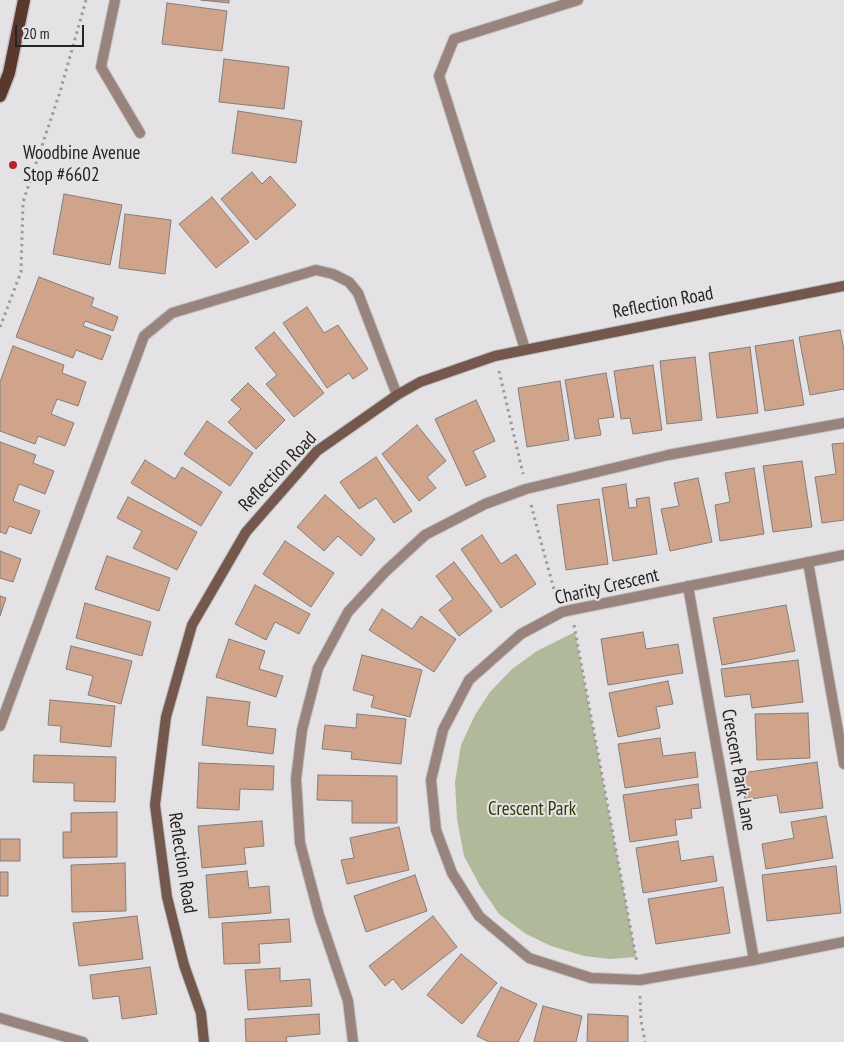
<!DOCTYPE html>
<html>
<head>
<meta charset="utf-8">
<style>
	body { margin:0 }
	#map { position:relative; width:844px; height:1042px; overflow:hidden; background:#e4e2e5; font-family:"PT Sans Narrow",sans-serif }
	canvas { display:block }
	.scale { position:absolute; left:15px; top:25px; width:69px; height:22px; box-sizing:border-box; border:2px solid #252425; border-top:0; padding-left:6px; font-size:15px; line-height:18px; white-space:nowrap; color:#252425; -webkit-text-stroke:4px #e4e2e5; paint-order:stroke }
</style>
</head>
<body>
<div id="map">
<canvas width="844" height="1042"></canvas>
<div class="scale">20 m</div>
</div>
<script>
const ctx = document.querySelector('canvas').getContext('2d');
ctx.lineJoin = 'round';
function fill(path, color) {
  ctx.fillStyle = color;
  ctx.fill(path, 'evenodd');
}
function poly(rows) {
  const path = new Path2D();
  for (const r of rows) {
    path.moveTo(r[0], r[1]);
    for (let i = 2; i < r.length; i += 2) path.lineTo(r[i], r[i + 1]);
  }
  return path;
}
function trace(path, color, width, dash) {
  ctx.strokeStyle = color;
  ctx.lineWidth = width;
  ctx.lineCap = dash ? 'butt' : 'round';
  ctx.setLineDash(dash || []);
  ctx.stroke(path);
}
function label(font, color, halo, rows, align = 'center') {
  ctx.font = font + ' "PT Sans Narrow",sans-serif';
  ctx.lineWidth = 4;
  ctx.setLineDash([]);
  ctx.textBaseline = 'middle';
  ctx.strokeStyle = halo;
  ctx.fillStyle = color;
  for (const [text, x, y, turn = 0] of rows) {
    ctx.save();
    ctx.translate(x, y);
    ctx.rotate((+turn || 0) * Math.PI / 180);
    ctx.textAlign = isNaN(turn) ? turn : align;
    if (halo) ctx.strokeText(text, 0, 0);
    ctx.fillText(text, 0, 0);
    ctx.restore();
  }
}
fill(poly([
	[575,632,636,957,610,959,584,956,551,946,526,934,499,914,480,886,464,856,457,819,455,782,461,745,475,715,490,692,512,669,537,651]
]), '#b1b99b');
const building = poly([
	[201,0,229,0,229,3,201,0],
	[167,3,227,11,222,51,162,44,167,3],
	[224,59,289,67,284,109,219,102,224,59],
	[238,111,302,121,296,163,232,153,238,111],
	[252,172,262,184,270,176,296,205,256,240,221,199,252,172],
	[64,194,122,205,110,265,53,254,64,194],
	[212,197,249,242,216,268,179,224,212,197],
	[125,214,171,220,165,274,119,268,125,214],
	[39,277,94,298,91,306,118,317,113,331,85,321,83,326,111,336,102,360,76,350,73,358,16,337,39,277],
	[307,307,324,333,338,325,368,369,353,379,349,373,327,388,283,323,307,307],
	[840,330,844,350,844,389,810,395,799,337,840,330],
	[274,332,324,393,294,417,266,384,277,375,255,348,274,332],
	[793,340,804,405,765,411,755,346,793,340],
	[13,346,64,365,62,373,86,382,78,406,57,399,51,414,74,423,65,446,38,436,35,444,0,431,0,382,13,346],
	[750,347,758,413,717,418,709,353,750,347],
	[695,357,702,420,667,424,660,361,695,357],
	[653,365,662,430,633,434,630,418,621,419,614,371,653,365],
	[606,373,614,417,598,419,601,435,575,439,565,380,606,373],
	[560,381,569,440,527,447,518,388,560,381],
	[248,383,285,420,256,449,228,422,241,409,231,400,248,383],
	[476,400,495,441,473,451,486,477,466,486,435,419,476,400],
	[207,421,253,453,230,486,184,454,207,421],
	[417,425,446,461,427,477,436,488,419,501,382,454,417,425],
	[0,442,36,455,33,463,54,471,45,494,19,484,13,501,40,511,31,534,9,526,6,534,0,532,0,442],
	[844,443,844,520,822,523,815,477,836,474,832,444,844,443],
	[376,457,412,511,394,523,376,498,359,509,340,482,376,457],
	[145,460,175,479,182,467,222,492,201,526,131,483,145,460],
	[802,461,812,527,773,532,763,466,802,461],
	[754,468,764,534,720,541,715,505,730,502,725,473,754,468],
	[698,478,712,542,670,551,661,509,679,506,674,483,698,478],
	[626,484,629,508,637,507,636,499,649,497,657,554,613,561,602,488,626,484],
	[325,495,375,539,361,556,338,536,324,551,297,527,325,495],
	[128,497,197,532,177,570,133,548,142,531,117,518,128,497],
	[599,499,608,564,566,570,557,505,599,499],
	[482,535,501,564,516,554,536,584,501,608,461,549,482,535],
	[285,541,334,573,311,607,263,574,285,541],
	[0,551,21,559,13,582,0,578,0,551],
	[107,556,170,578,159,611,95,589,107,556],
	[454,562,492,611,459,636,439,610,453,599,436,576,454,562],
	[255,585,310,614,299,634,275,622,266,640,235,624,255,585],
	[0,596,6,598,0,616,0,596],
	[85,603,151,622,142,656,76,638,85,603],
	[786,605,795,651,722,665,713,618,786,605],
	[382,609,412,629,421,616,456,639,434,672,369,630,382,609],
	[643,632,646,649,678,644,683,673,608,685,601,639,643,632],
	[229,639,265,651,259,669,283,676,276,697,216,677,229,639],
	[71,646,132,661,121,704,88,695,93,676,66,669,71,646],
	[362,655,422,670,410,717,371,707,374,696,353,690,362,655],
	[798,660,803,702,752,708,750,694,725,697,721,669,798,660],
	[668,681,673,704,656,707,660,728,618,737,609,693,668,681],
	[207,697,250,702,247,726,276,729,273,754,202,745,207,697],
	[50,700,115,706,111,747,60,742,61,726,48,725,50,700],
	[808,713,810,758,757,760,755,714,808,713],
	[357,714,406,719,401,764,351,759,352,752,322,749,325,725,356,728,357,714],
	[660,738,663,756,695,752,698,777,625,788,618,744,660,738],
	[34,755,116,757,115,802,74,801,74,783,33,782,34,755],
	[817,762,823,808,780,813,777,795,745,800,742,773,817,762],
	[199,763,274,766,273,790,240,789,239,810,197,808,199,763],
	[318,775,397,776,397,823,352,823,352,801,317,800,318,775],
	[698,784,701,808,691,809,692,818,675,820,677,835,630,842,623,795,698,784],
	[117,812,117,857,63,858,63,832,71,832,71,813,117,812],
	[826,816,833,858,766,869,762,844,794,838,791,822,826,816],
	[262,821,264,846,244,848,246,864,202,868,198,826,262,821],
	[399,827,409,870,347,884,341,860,354,858,350,838,399,827],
	[0,839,20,839,20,861,0,861,0,839],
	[678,841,681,861,713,856,717,881,643,893,636,848,678,841],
	[125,863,126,911,72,912,71,865,125,863],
	[836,866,841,913,767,921,762,875,836,866],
	[247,871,249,888,269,886,271,913,209,918,206,875,247,871],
	[0,872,8,872,8,896,0,896,0,872],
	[415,875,427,911,366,932,354,896,415,875],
	[723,887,730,933,656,944,648,899,723,887],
	[137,916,143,959,79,966,73,923,137,916],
	[433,916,457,947,402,990,393,979,385,986,369,966,433,916],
	[289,919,291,942,259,944,260,963,224,964,222,923,289,919],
	[461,954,497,983,462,1024,427,995,461,954],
	[150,967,157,1014,122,1019,119,996,93,999,90,975,150,967],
	[280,968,280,981,310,979,312,1006,248,1010,245,970,280,968],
	[501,987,537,1004,518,1042,489,1042,477,1036,501,987],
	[543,1006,582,1016,576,1042,534,1042,543,1006],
	[319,1014,320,1034,286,1037,287,1042,246,1042,245,1019,319,1014],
	[588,1014,628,1016,628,1042,587,1042,588,1014]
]);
fill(building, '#cfa48b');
trace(building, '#817e7c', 1);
const lane = poly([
	[0,726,144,336,172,313,316,270,333,274,349,282,358,293,397,395],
	[0,1018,83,1042],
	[353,1042,348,1001,319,915,300,843,296,779,302,730,318,668,348,612,385,572,425,535,485,504,526,489,668,455,844,423]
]);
const street = poly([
	[115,0,101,67,140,133],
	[525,349,439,76,454,39,578,0],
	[844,555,571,610,562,612,521,634,469,680,443,730,431,780,436,830,452,873,479,916,529,958,591,978,640,980,754,960,844,942],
	[808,562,844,764],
	[688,586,754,960]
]);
const secondary = poly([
	[204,1042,201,1013,184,965,167,897,155,805,166,717,192,625,246,532,317,451,397,395,420,382,495,356,844,286]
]);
const primary = poly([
	[0,96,9,73,24,0]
]);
trace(lane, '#c2c0c2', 12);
trace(street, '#c2c0c2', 12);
trace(secondary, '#c2c0c2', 12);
trace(primary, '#c2c0c2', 15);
trace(poly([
	[0,327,21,272,23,202,60,92,86,0],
	[499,371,523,474],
	[531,505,556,597],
	[574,625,637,963],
	[640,996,641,1020,645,1042]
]), '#9b999b', 3, [2.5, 4]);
trace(lane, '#99847d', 10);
trace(street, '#99847d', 10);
trace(secondary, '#74574d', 10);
trace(primary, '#5a382d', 12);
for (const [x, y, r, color] of [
	[13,165,5,"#b4232a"]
]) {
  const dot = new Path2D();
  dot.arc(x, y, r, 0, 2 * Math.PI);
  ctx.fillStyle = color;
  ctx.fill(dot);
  trace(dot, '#e4e2e5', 2);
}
label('19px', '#252425', '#e4e2e5', [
	["Woodbine Avenue",23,154],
	["Stop #6602",23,176]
], 'left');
label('19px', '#252425', '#e4e2e5', [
	["Reflection Road",663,303,-11],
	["Reflection Road",278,472,-46],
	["Charity Crescent",607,587,-13],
	["Crescent Park Lane",738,770,80],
	["Reflection Road",182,863,81]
]);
label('19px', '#313a06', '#e4e2e5', [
	["Crescent Park",532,810]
]);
</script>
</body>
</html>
